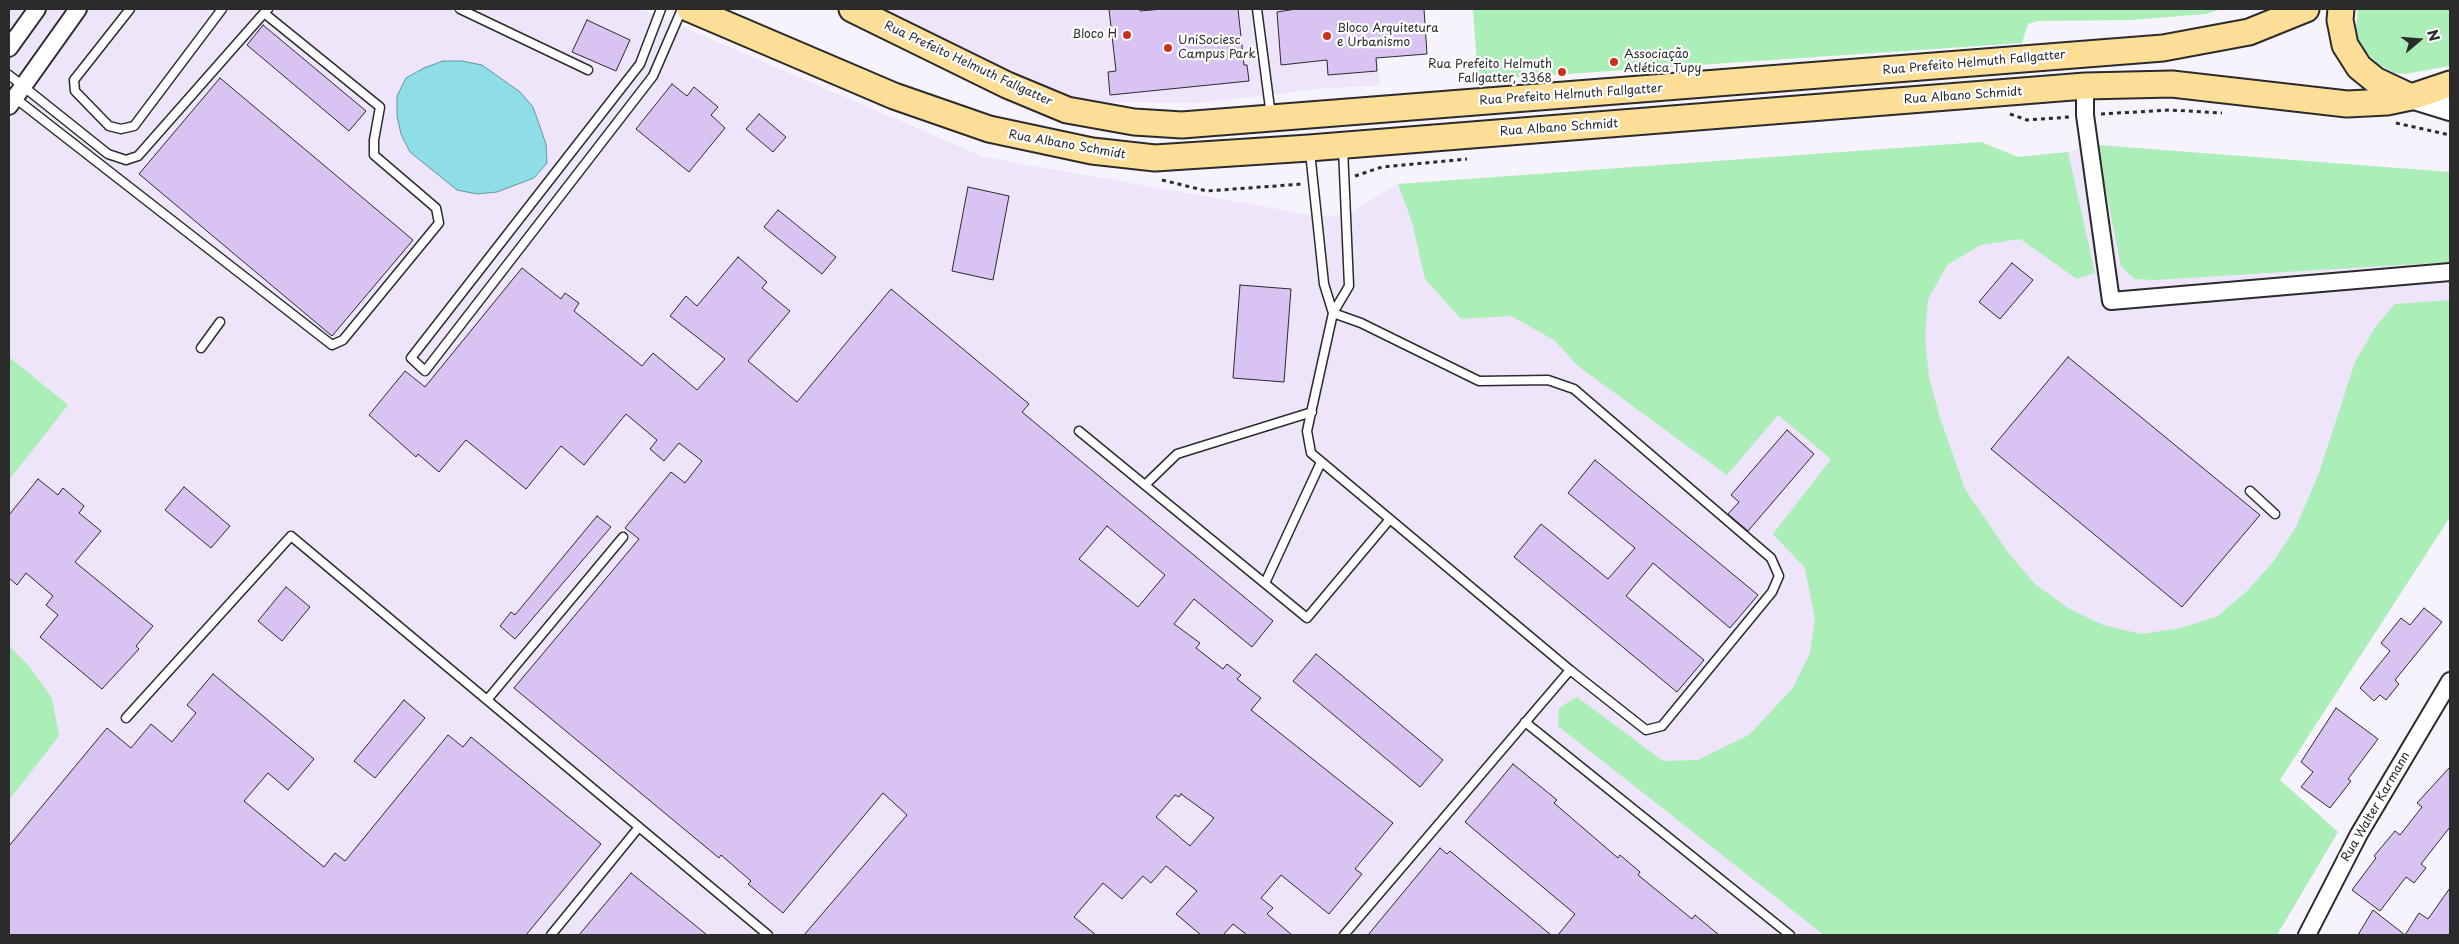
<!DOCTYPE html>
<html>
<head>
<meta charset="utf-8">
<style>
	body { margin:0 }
	#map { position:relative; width:2459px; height:944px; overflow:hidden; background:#f7f3fd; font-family:"Playpen Sans",sans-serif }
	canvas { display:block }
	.frame { position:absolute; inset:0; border:10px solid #2b2b2b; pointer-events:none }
	.north { position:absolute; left:2394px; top:15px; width:50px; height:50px; -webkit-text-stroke:4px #fff; paint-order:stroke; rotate:72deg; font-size:14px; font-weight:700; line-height:20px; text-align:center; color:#2b2b2b }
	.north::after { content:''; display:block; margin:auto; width:18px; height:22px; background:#2b2b2b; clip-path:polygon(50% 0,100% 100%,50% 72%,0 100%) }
</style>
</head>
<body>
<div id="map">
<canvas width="2459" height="944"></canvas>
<div class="frame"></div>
<div class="north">N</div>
</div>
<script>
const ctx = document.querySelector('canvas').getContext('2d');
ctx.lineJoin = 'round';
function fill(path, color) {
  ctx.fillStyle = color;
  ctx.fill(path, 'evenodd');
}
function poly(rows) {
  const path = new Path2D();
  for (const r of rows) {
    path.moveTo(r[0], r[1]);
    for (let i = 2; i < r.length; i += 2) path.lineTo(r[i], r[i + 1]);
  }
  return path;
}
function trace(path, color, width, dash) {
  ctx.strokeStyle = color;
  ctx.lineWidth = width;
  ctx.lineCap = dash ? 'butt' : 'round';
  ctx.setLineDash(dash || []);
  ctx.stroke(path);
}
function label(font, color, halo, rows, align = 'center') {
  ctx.font = font + ' "Playpen Sans",sans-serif';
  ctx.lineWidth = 4.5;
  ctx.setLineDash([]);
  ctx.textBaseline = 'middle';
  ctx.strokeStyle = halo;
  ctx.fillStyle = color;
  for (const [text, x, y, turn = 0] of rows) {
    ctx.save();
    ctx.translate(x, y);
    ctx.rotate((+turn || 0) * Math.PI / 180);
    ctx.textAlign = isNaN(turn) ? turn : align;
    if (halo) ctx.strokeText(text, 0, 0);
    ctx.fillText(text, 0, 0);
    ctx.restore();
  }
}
fill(poly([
	[9,9,641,9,984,157,1317,216,1346,215,1398,184,1981,142,2018,157,2068,152,2097,145,2450,172,2450,517,2280,780,2338,832,2277,935,9,935],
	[880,9,1375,9,1380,86,1327,88,1199,103,1083,102,1045,89]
]), '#eee5fa');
fill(poly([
	[1473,9,2221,9,2206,14,2131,20,2038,21,2028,24,2022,43,1478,80],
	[2358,9,2450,9,2450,66,2405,74,2395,73,2378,64,2364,50,2359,40,2356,29],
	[1981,142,2018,157,2068,152,2095,273,2077,279,2020,239,1981,245,1948,264,1928,299,1925,337,1929,377,1940,418,1965,489,2010,555,2036,585,2068,608,2103,625,2141,634,2181,628,2218,616,2248,590,2274,561,2296,527,2319,473,2355,362,2376,326,2395,304,2450,300,2450,517,2280,780,2338,832,2277,935,1824,935,1558,726,1559,708,1577,697,1663,761,1698,760,1749,735,1793,688,1810,653,1815,620,1805,568,1773,534,1831,459,1778,415,1727,475,1578,366,1554,340,1511,316,1461,319,1425,279,1412,222,1398,184],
	[2097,145,2450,172,2450,262,2154,280,2134,279,2121,266],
	[9,357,68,405,9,480],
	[9,646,29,666,52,698,59,736,9,800]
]), '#aceeb7');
const water = poly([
	[443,61,462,61,482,65,520,92,533,107,546,144,547,163,534,178,497,192,477,194,457,190,410,152,401,134,397,116,397,96,406,78,424,68,443,61]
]);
fill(water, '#8edee9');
trace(water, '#66969d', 1);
const building = poly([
	[1109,9,1140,9,1140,11,1163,9,1238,9,1244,65,1247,65,1249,81,1110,95,1108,72,1116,71,1109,9],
	[1296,9,1424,9,1427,54,1376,58,1377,71,1328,75,1327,60,1281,65,1277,12,1296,9],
	[587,20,630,40,616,71,572,52,587,20],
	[263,25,366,111,349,131,247,45,263,25],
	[220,78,413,240,332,336,139,174,220,78],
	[672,84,687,96,694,87,718,107,711,115,725,128,689,172,636,129,672,84],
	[759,114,786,137,773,152,746,129,759,114],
	[968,187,1009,196,993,280,952,271,968,187],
	[778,210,836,257,822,274,764,227,778,210],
	[738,257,767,282,762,288,790,311,748,361,797,402,891,289,1029,404,1022,412,1273,621,1252,647,1194,599,1174,624,1200,643,1196,648,1223,669,1227,664,1241,675,1237,679,1261,698,1251,710,1393,823,1355,869,1362,874,1329,914,1281,875,1261,898,1273,908,1267,914,1292,935,1247,935,1233,924,1223,935,1201,935,1176,914,1197,891,1166,866,1151,883,1143,876,1122,899,1103,883,1074,917,1096,935,804,935,907,815,883,793,783,913,748,884,751,881,721,855,719,858,514,688,639,539,625,528,671,472,685,483,702,461,679,443,664,461,650,449,657,440,626,414,584,465,561,446,526,489,466,440,439,472,418,454,416,457,369,415,405,371,425,387,522,268,561,299,565,293,579,303,574,311,642,366,653,353,697,390,725,359,670,316,686,296,697,306,738,257],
	[1107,526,1165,575,1138,607,1079,559,1107,526],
	[1181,794,1214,818,1190,846,1156,817,1175,795,1179,797,1181,794],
	[2012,263,2033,280,2000,319,1979,302,2012,263],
	[1240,285,1291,289,1284,382,1233,378,1240,285],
	[2068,357,2260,515,2182,607,1991,449,2068,357],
	[1787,430,1814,454,1748,531,1728,514,1739,502,1731,495,1787,430],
	[1595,460,1758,595,1730,628,1653,563,1626,596,1704,660,1677,692,1514,557,1541,524,1608,579,1635,548,1568,493,1595,460],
	[38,479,58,495,63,488,84,506,79,513,101,531,75,562,153,626,136,646,139,649,102,689,40,637,58,615,46,605,53,596,26,573,17,585,9,578,9,515,38,479],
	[184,487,230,526,211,548,165,510,184,487],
	[597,516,611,527,515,639,500,626,511,612,515,615,597,516],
	[286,587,310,607,282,641,258,621,286,587],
	[2424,608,2442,622,2395,680,2399,684,2386,700,2380,695,2374,701,2360,688,2390,651,2381,643,2401,618,2410,625,2424,608],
	[1316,654,1443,760,1420,787,1293,681,1316,654],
	[213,674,314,759,288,790,268,773,244,801,324,867,335,853,345,861,448,735,463,747,471,737,601,844,526,935,9,935,9,846,107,728,131,748,151,724,172,742,196,713,187,705,213,674],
	[404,700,425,718,375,778,354,761,404,700],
	[2336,708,2378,739,2348,779,2351,781,2330,808,2301,787,2313,772,2301,762,2336,708],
	[1513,764,1557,800,1554,803,1618,858,1620,855,1640,872,1638,875,1692,919,1695,915,1719,935,1558,935,1575,914,1465,822,1513,764],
	[2450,767,2450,827,2421,864,2426,868,2414,883,2406,877,2380,911,2352,890,2376,858,2374,856,2395,831,2400,835,2422,807,2417,803,2450,767],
	[1440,848,1447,854,1450,851,1551,935,1368,935,1440,848],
	[631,873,707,935,579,935,631,873],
	[2450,888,2450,935,2358,935,2373,910,2405,935,2419,913,2428,919,2450,888]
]);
fill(building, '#d8c3f3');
trace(building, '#2b2b2b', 1);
const service = poly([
	[130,9,74,80,75,91,109,126,121,129,134,126,222,9],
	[460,9,588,70],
	[661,9,640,64,411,358,425,371,653,76,682,9],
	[1257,9,1271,116],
	[9,75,108,154,126,160,138,156,264,13],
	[15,98,332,345,343,340,439,223,436,208,374,155,374,140,380,107,264,13,268,9],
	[1310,152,1324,284,1333,313],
	[1333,313,1361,323,1479,381,1548,380,1574,389,1771,558,1779,576,1772,592,1662,726,1646,730,1570,670,1311,453,1307,431,1333,313,1349,286,1343,148],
	[201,348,220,322],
	[1079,431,1307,618,1390,519],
	[1145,485,1177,454,1312,412],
	[2250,491,2275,514],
	[1265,583,1321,462],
	[487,700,623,537],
	[126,718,291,536,768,935],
	[1525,722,1790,935],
	[551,935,639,827],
	[1344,935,1570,670]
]);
const minor = poly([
	[9,48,37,9],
	[2085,86,2085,115,2111,301,2450,272],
	[9,106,78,9],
	[2307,935,2359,834,2450,681]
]);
const secondary = poly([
	[2411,97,2450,109]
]);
const primary = poly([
	[690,9,894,96,989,129,1092,151,1155,158,1309,148,2085,86,2172,84,2347,104,2387,102,2411,97,2450,84],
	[852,9,1007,85,1067,110,1134,122,1182,125,2163,48,2249,32,2306,9],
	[2341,9,2340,20,2345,45,2359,67,2375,80,2411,97]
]);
trace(service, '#2b2b2b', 11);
trace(minor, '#2b2b2b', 20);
trace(secondary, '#2b2b2b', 26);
trace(primary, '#2b2b2b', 29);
trace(poly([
	[2010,114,2027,120,2070,117],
	[2101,114,2170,110,2222,113],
	[2396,123,2450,135],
	[1355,176,1382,167,1467,159],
	[1162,180,1207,191,1302,184]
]), '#2b2b2b', 3, [4, 4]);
trace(service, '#fff', 8);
trace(minor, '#fff', 16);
trace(secondary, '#fff', 22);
trace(primary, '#fdde96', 25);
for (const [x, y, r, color] of [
	[1127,35,5,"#c8321e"],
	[1327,36,5,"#c8321e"],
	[1168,48,5,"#c8321e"],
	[1614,62,5,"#c8321e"],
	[1562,72,5,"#c8321e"]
]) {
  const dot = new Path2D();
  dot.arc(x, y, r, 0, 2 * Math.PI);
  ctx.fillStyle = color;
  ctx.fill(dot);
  trace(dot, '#fff', 2);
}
label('12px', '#2b2b2b', '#fff', [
	["Bloco Arquitetura",1337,29],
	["e Urbanismo",1337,43],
	["Bloco H",1117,35,"right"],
	["UniSociesc",1178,41],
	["Campus Park",1178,55],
	["Associação",1624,55],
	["Atlética Tupy",1624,69],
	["Rua Prefeito Helmuth",1552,65,"right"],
	["Fallgatter, 3368",1552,79,"right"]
], 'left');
label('12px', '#2b2b2b', '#fff', [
	["Rua Prefeito Helmuth Fallgatter",1974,63,-5],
	["Rua Prefeito Helmuth Fallgatter",968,64,25],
	["Rua Prefeito Helmuth Fallgatter",1571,95,-4],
	["Rua Albano Schmidt",1963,96,-4],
	["Rua Albano Schmidt",1559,128,-4],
	["Rua Albano Schmidt",1067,145,10],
	["Rua Walter Karmann",2376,807,-60]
]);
</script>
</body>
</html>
